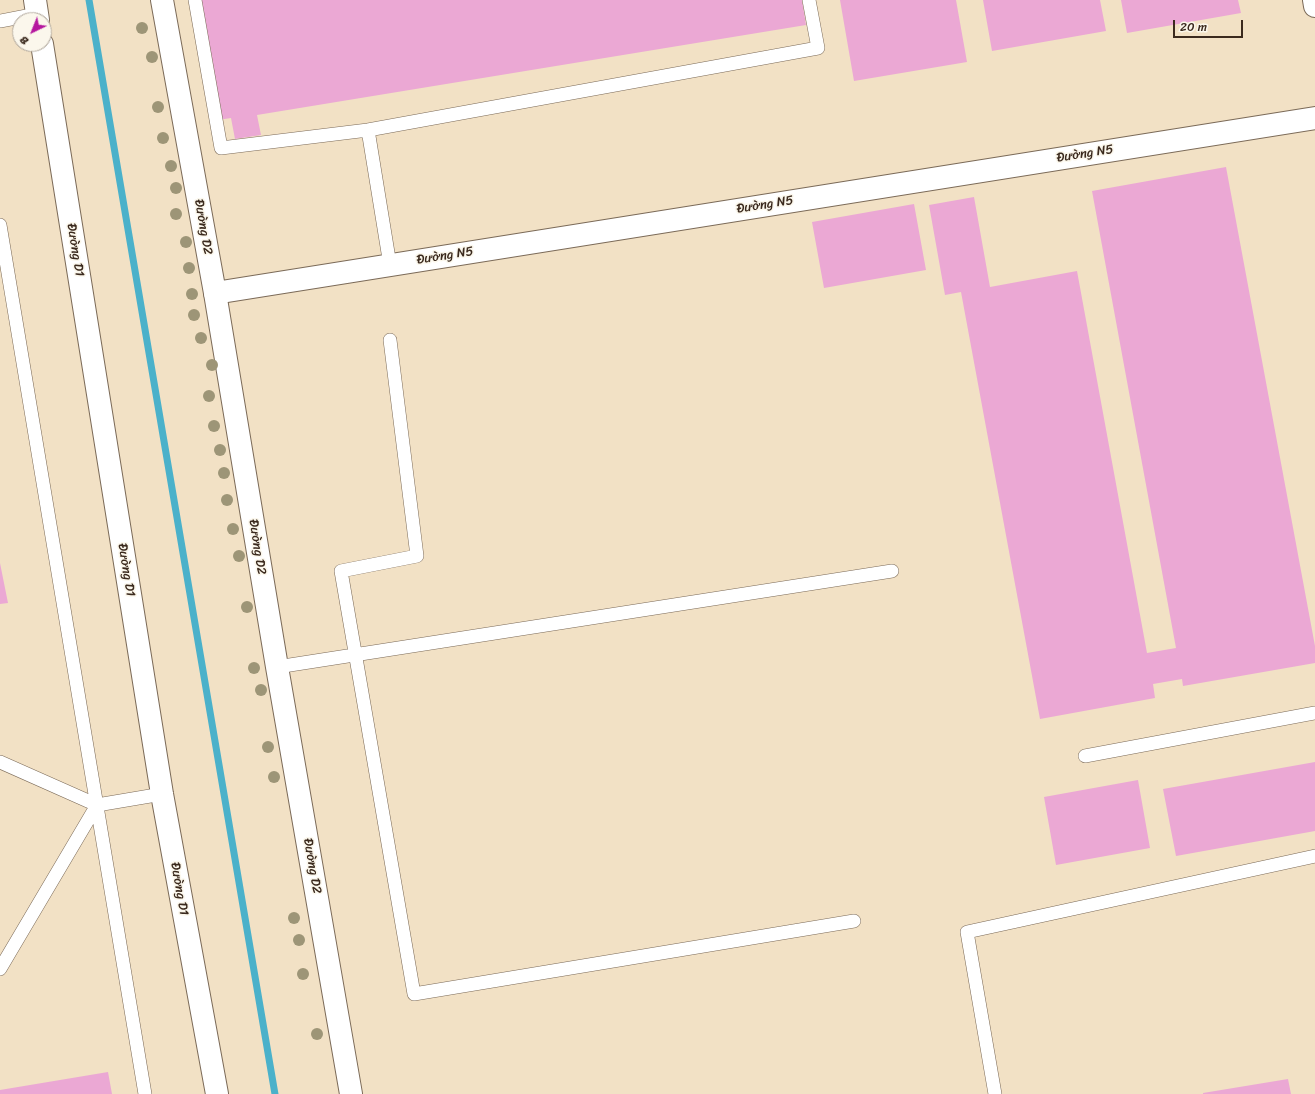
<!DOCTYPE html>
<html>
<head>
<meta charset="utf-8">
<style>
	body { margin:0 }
	#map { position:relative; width:1315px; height:1094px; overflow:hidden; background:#f2e1c5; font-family:Sriracha,sans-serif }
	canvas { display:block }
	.north { position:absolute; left:12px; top:12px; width:40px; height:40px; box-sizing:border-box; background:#fbf7ec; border:1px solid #aea59a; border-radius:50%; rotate:223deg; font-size:11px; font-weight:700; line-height:16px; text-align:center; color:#3b2a1e }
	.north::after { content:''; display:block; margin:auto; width:14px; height:18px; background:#b5179e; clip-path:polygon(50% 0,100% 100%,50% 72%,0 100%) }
	.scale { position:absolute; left:1173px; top:20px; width:70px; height:18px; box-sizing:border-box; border:2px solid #3b2a1e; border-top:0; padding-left:5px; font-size:12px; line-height:14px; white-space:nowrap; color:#3b2a1e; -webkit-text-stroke:3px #fbf7ec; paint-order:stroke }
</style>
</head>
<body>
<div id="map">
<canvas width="1315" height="1094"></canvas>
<div class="north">B</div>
<div class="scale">20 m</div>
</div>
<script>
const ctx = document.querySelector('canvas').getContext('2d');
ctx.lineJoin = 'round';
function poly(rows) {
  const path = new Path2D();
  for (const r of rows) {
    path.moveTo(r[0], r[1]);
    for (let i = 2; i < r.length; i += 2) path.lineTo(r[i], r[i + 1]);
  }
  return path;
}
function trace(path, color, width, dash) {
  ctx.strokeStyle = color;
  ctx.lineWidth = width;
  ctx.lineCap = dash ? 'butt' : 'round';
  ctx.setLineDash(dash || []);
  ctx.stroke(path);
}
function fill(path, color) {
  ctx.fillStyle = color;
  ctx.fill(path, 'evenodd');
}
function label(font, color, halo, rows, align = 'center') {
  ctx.font = font + ' Sriracha,sans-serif';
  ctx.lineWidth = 3;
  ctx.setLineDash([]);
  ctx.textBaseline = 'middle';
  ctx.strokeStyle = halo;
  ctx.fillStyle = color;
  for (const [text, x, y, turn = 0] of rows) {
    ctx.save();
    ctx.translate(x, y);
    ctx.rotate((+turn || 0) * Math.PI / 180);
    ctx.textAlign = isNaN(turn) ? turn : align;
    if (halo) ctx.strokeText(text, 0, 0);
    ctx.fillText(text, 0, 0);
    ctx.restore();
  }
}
trace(poly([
	[89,0,275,1094]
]), '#4bb1ca', 7);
fill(poly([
	[198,0,802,0,806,25,257,115,261,135,235,139,231,118,218,120],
	[840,0,956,0,967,62,854,81],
	[983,0,1100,0,1106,31,992,51],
	[1121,0,1238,0,1241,13,1127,33],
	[1226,167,1315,646,1315,663,1183,686,1182,679,1153,684,1155,698,1040,719,961,292,945,295,929,205,974,197,990,287,1077,271,1147,653,1176,648,1092,191],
	[914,204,926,270,824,288,812,222],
	[0,563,8,603,0,604],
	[1315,762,1315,831,1176,856,1163,789],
	[1138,780,1150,848,1056,865,1044,797],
	[108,1072,112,1094,0,1094,0,1090],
	[1288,1079,1291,1094,1203,1094,1203,1093]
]), '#eba8d4');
const service = poly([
	[195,0,221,148,368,130,818,48,809,0],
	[0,21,37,14],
	[368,130,390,265],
	[0,225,145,1094],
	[390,340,417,556,341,571,414,994,854,921],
	[277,667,892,571],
	[1085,756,1315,713],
	[0,762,97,805,162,794],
	[0,969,97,805],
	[995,1094,967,932,1315,856]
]);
const minor = poly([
	[215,293,1315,118]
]);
const tertiary = poly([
	[35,0,38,20],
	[162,0,215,293,277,667,351,1094],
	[42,44,162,794,217,1094]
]);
const secondary = poly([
	[1314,0,1315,6]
]);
trace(service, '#7b6a58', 14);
trace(minor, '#7b6a58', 24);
trace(tertiary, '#7b6a58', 24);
trace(secondary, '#7b6a58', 24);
trace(service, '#fff', 13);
trace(minor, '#fff', 22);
trace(tertiary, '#fff', 22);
trace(secondary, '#fff', 22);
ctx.fillStyle = '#9d9577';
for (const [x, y] of [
	[142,28],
	[152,57],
	[158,107],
	[163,138],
	[171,166],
	[176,188],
	[176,214],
	[186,242],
	[189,268],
	[192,294],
	[194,315],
	[201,338],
	[212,365],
	[209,396],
	[214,426],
	[220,450],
	[224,473],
	[227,500],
	[233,529],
	[239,556],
	[247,607],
	[254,668],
	[261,690],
	[268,747],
	[274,777],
	[294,918],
	[299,940],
	[303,974],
	[317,1034]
]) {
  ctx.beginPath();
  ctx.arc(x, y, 6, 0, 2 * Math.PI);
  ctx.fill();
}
label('13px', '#3b2a1e', '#fbf7ec', [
	["Đường N5",1085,154,-9],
	["Đường N5",765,205,-9],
	["Đường D2",203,227,80],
	["Đường D1",75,250,81],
	["Đường N5",445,256,-9],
	["Đường D2",257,547,81],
	["Đường D1",126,570,81],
	["Đường D2",312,866,80],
	["Đường D1",179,889,80]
]);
</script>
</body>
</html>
